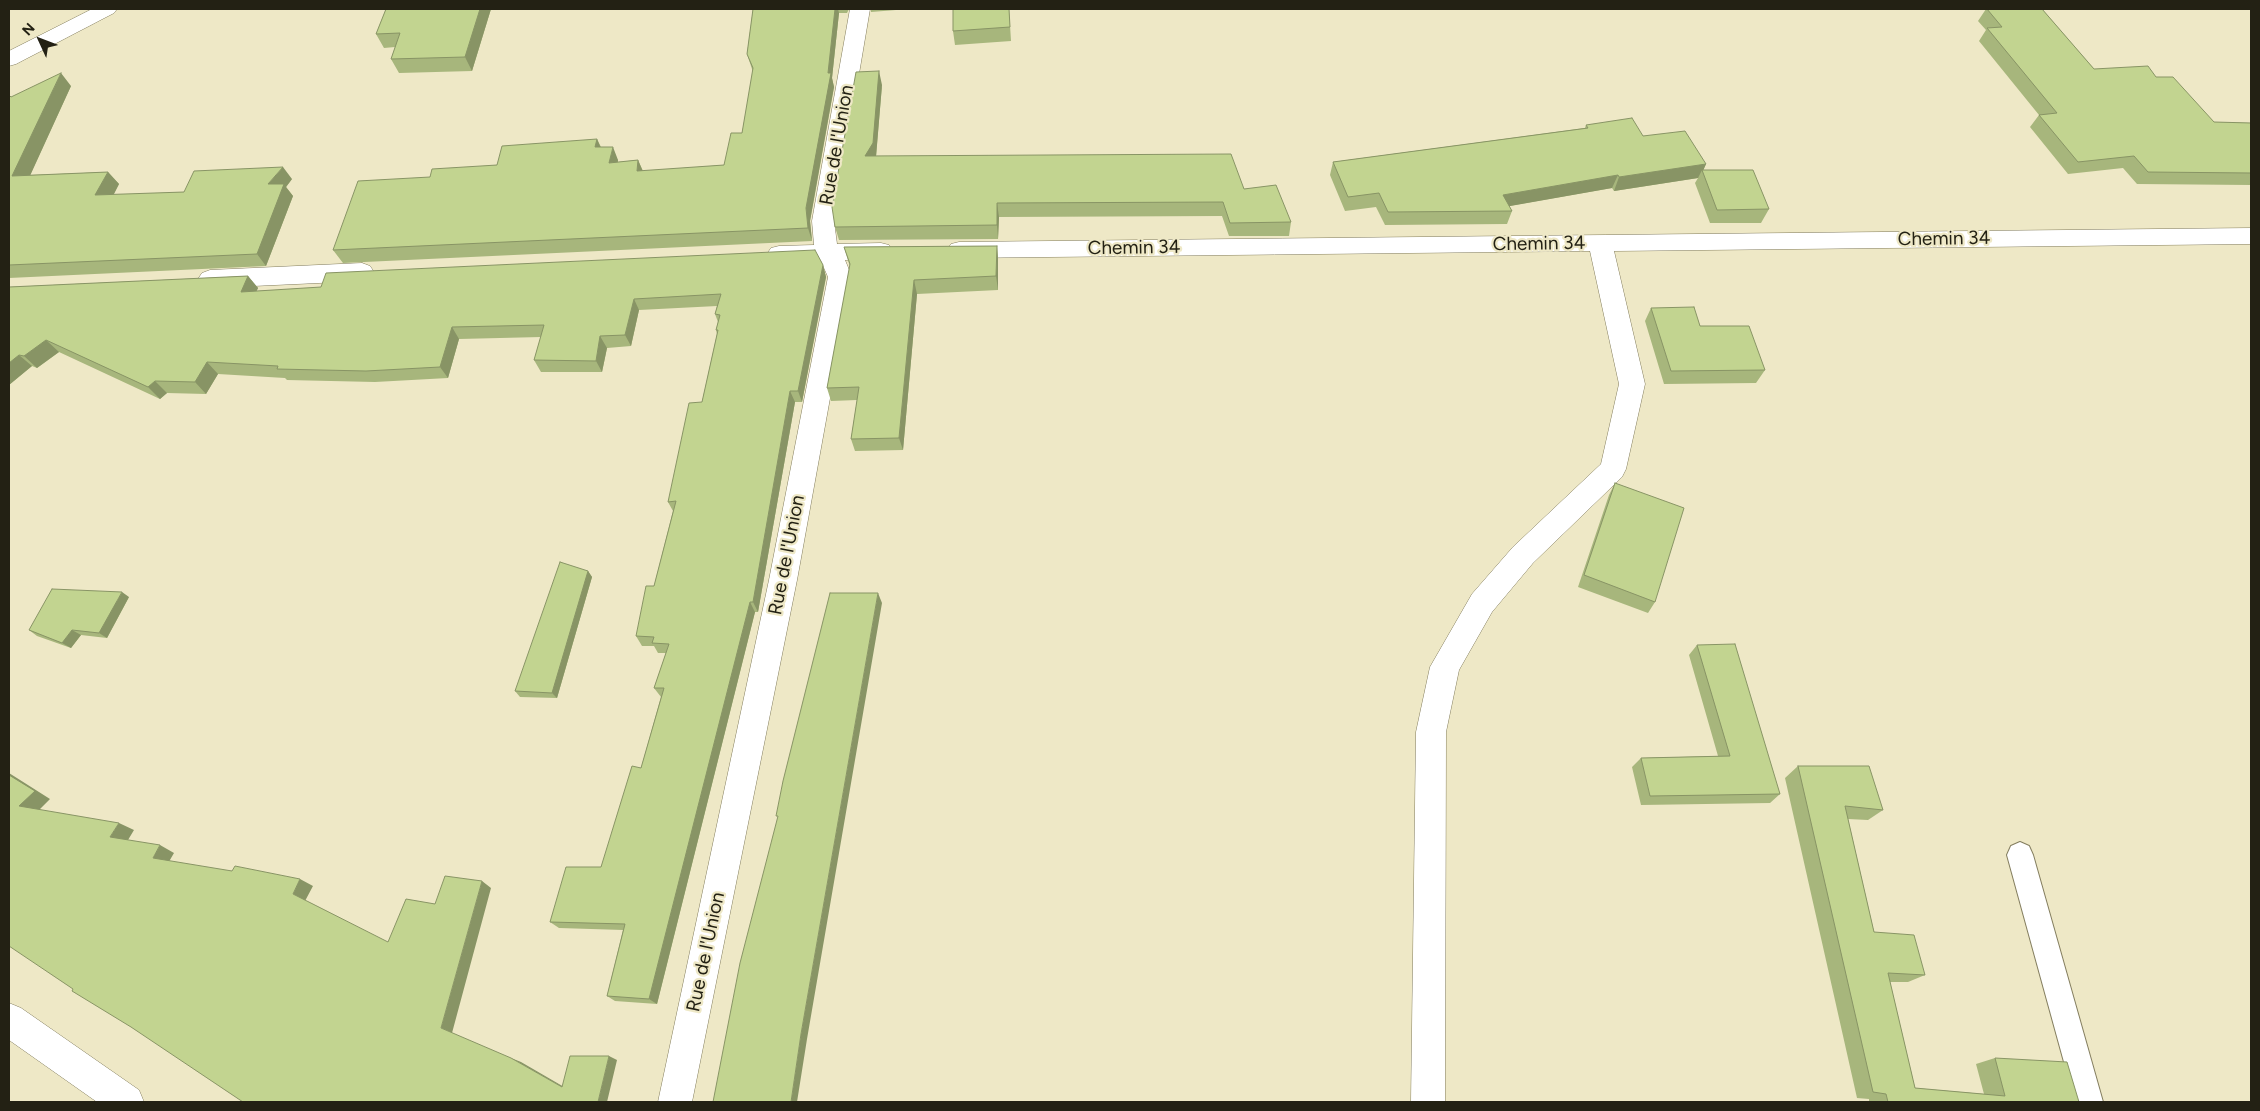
<!DOCTYPE html>
<html>
<head>
<meta charset="utf-8">
<style>
	body { margin:0 }
	#map { position:relative; width:2260px; height:1111px; overflow:hidden; background:#eee8c6; font-family:Figtree,sans-serif }
	canvas { display:block }
	.frame { position:absolute; inset:0; border:10px solid #232114; pointer-events:none }
	.north { position:absolute; left:15px; top:15px; width:50px; height:50px; -webkit-text-stroke:4px #eee8c6; paint-order:stroke; rotate:313deg; font-size:14px; font-weight:700; line-height:20px; text-align:center; color:#232114 }
	.north::after { content:''; display:block; margin:auto; width:18px; height:22px; background:#232114; clip-path:polygon(50% 0,100% 100%,50% 72%,0 100%) }
</style>
</head>
<body>
<div id="map">
<canvas width="2260" height="1111"></canvas>
<div class="frame"></div>
<div class="north">N</div>
</div>
<script>
const ctx = document.querySelector('canvas').getContext('2d');
ctx.lineJoin = 'round';
function poly(rows) {
  const path = new Path2D();
  for (const r of rows) {
    path.moveTo(r[0], r[1]);
    for (let i = 2; i < r.length; i += 2) path.lineTo(r[i], r[i + 1]);
  }
  return path;
}
function trace(path, color, width, dash) {
  ctx.strokeStyle = color;
  ctx.lineWidth = width;
  ctx.lineCap = dash ? 'butt' : 'round';
  ctx.setLineDash(dash || []);
  ctx.stroke(path);
}
function fill(path, color) {
  ctx.fillStyle = color;
  ctx.fill(path, 'evenodd');
}
function label(font, color, halo, rows, align = 'center') {
  ctx.font = font + ' Figtree,sans-serif';
  ctx.lineWidth = 4.5;
  ctx.setLineDash([]);
  ctx.textBaseline = 'middle';
  ctx.strokeStyle = halo;
  ctx.fillStyle = color;
  for (const [text, x, y, turn = 0] of rows) {
    ctx.save();
    ctx.translate(x, y);
    ctx.rotate((+turn || 0) * Math.PI / 180);
    ctx.textAlign = isNaN(turn) ? turn : align;
    if (halo) ctx.strokeText(text, 0, 0);
    ctx.fillText(text, 0, 0);
    ctx.restore();
  }
}
const lane = poly([
	[2020,842,2029,846,2033,855,2103,1102,2075,1102,2007,855,2011,846,2020,842]
]);
const street = poly([
	[92,9,117,9,114,13,16,64,9,66,9,51,92,9],
	[850,9,870,9,834,221,837,244,881,243,889,245,893,251,889,257,881,259,845,260,852,277,797,580,692,1102,658,1102,769,580,828,277,821,261,779,262,771,260,767,254,771,248,779,246,814,245,812,221,850,9],
	[2251,228,2251,244,1614,251,1645,384,1626,469,1622,477,1533,563,1492,612,1459,670,1446,732,1445,1102,1411,1102,1416,732,1430,667,1472,594,1513,547,1601,464,1619,384,1590,251,959,258,951,256,947,250,951,244,959,242,2251,228],
	[362,263,370,266,374,272,370,278,362,281,210,288,202,285,198,279,202,273,210,270,362,263]
]);
const secondary = poly([
	[9,1003,21,1008,139,1090,144,1102,97,1102,9,1040,9,1003]
]);
trace(lane, '#837d5e', 2);
trace(street, '#837d5e', 1);
trace(secondary, '#837d5e', 1);
fill(lane, '#fff');
fill(street, '#fff');
fill(secondary, '#fff');
fill(poly([
	[386,9,491,9,472,71,399,73,391,59,395,47,384,48,376,34],
	[753,9,849,9,847,13,839,13,832,78,834,87,810,221,812,241,343,263,333,250,430,177,497,165,597,139,601,147,618,160,618,162,638,160,643,171,724,165,742,133,753,72,747,54],
	[871,9,897,9,896,10,871,12],
	[953,9,1009,9,1011,41,955,45,953,31],
	[1986,9,2042,9,2094,69,2156,77,2214,122,2251,123,2251,185,2137,184,2123,168,2068,174,2030,127,2039,115,1979,41,1986,30,1978,21],
	[882,85,876,156,1244,189,1291,222,1289,236,1229,236,1222,216,999,217,998,239,839,240,835,227],
	[71,86,30,175,108,172,119,184,113,195,184,192,292,179,286,187,293,196,266,266,9,278,9,95,11,97],
	[1586,125,1643,136,1706,164,1703,170,1769,209,1761,223,1710,223,1695,183,1698,178,1614,191,1612,188,1509,206,1512,211,1507,224,1385,225,1376,207,1345,211,1330,175,1333,162,1585,128],
	[997,246,998,259,998,290,917,294,903,450,855,451,851,439,857,400,831,401,827,388,850,267,844,247],
	[823,265,826,277,802,402,795,402,758,612,755,612,657,1004,615,1001,607,996,623,930,559,928,550,922,601,867,641,768,661,697,654,688,666,653,658,653,654,646,642,646,636,636,654,586,673,511,668,502,702,402,717,334,716,330,718,322,715,314,717,306,639,310,631,346,607,348,602,372,541,372,534,360,541,337,459,339,448,378,375,382,287,380,285,378,218,374,206,394,167,393,160,399,59,352,37,368,32,366,9,385,9,287,248,276,258,288,256,291],
	[1651,308,1700,326,1765,370,1756,383,1664,384,1645,321],
	[1615,483,1655,602,1648,613,1578,587,1609,495],
	[588,571,592,577,557,698,520,697,515,691],
	[129,597,107,638,81,635,71,648,37,636,29,630],
	[1697,645,1780,794,1770,803,1641,805,1632,767,1641,758,1718,756,1689,655],
	[1798,766,1883,810,1868,820,1848,819,1874,932,1925,975,1908,982,1890,982,1915,1088,1984,1094,1976,1064,1995,1058,2079,1102,1869,1102,1869,1099,1857,1098,1785,778]
]), '#a7b67c');
fill(poly([
	[480,9,491,9,472,71,465,57],
	[835,9,838,9,839,13,832,78,834,87,810,221,812,241,808,228,806,208,828,73],
	[879,71,882,85,876,157,865,156],
	[61,73,71,86,24,189,12,176],
	[597,139,603,153,595,147],
	[613,147,618,160,615,176,609,163],
	[638,160,644,174,637,171],
	[1706,164,1703,171,1702,170,1698,178,1614,191,1619,177],
	[283,167,292,179,286,187,293,196,266,266,257,254,268,184],
	[108,172,119,184,107,208,95,195],
	[1618,175,1612,188,1499,208,1503,195],
	[997,203,999,217,998,239,997,225],
	[997,246,998,259,998,290,996,276],
	[823,265,826,277,802,402,798,391],
	[248,276,258,288,251,304,241,292],
	[914,280,917,294,903,450,899,438],
	[634,299,639,310,631,346,625,335],
	[452,327,459,339,448,378,440,367],
	[600,336,607,348,602,372,596,361],
	[46,340,59,352,37,368,24,356],
	[19,355,32,366,9,385,9,363],
	[207,362,218,374,206,394,195,382],
	[155,381,167,393,160,399,148,387],
	[790,391,795,402,758,612,753,602],
	[588,571,592,577,557,698,552,693],
	[122,592,129,597,107,638,99,633],
	[878,593,882,603,807,1039,797,1102,791,1102,801,1034],
	[750,602,755,612,657,1004,649,999],
	[72,630,81,635,71,648,62,643],
	[9,773,50,799,35,814,19,806],
	[119,823,134,830,125,845,110,837],
	[160,845,174,853,167,865,153,858],
	[300,879,313,886,305,901,293,894],
	[482,881,491,888,452,1033,441,1028],
	[609,1056,617,1060,607,1102,598,1102],
	[511,1058,521,1062,571,1091,562,1087]
]), '#889465');
const building = poly([
	[386,9,480,9,465,57,391,59,400,33,376,34,386,9],
	[753,9,835,9,828,73,831,73,806,208,808,228,333,250,358,181,430,177,432,169,497,165,502,146,597,139,595,147,613,147,609,163,638,160,637,171,724,165,731,133,742,133,753,68,747,54,753,9],
	[953,9,1009,9,1010,27,953,31,953,9],
	[1987,9,2042,9,2094,69,2148,66,2156,77,2173,77,2214,122,2251,123,2251,173,2148,172,2134,156,2078,162,2039,115,2057,113,1987,28,2002,27,1987,9],
	[879,71,873,143,865,156,1231,154,1244,189,1276,185,1291,222,1230,223,1223,202,997,203,997,225,835,227,832,207,856,72,879,71],
	[61,73,12,176,108,172,95,195,184,192,194,171,283,167,268,184,284,184,257,254,9,265,9,95,11,97,61,73],
	[1632,118,1643,136,1685,131,1706,164,1619,177,1618,175,1503,195,1512,211,1388,212,1379,193,1348,197,1333,162,1588,128,1586,125,1632,118],
	[1702,170,1753,170,1769,209,1717,210,1702,170],
	[997,246,996,276,914,280,899,438,851,439,859,387,827,388,850,264,844,247,997,246],
	[815,250,823,265,798,391,790,391,753,602,750,602,649,999,607,996,625,924,550,922,566,867,601,867,632,766,641,768,664,688,654,688,669,644,652,643,654,637,636,636,646,586,654,586,676,501,668,502,689,403,702,402,718,330,716,330,720,315,715,314,721,294,634,299,625,335,600,336,596,361,534,360,544,325,452,327,440,367,366,371,277,369,278,366,207,362,195,382,155,381,148,387,46,340,24,356,19,355,9,363,9,287,248,276,241,292,321,287,326,273,815,250],
	[1694,307,1700,326,1749,326,1765,370,1671,371,1651,308,1694,307],
	[1615,483,1684,508,1655,602,1584,575,1615,483],
	[560,562,588,571,552,693,515,691,560,562],
	[52,589,122,592,99,633,72,630,62,643,29,630,52,589],
	[830,593,878,593,801,1034,791,1102,713,1102,740,963,778,816,776,816,783,781,830,593],
	[1735,644,1780,794,1650,796,1641,758,1730,756,1697,645,1735,644],
	[1798,766,1869,766,1883,810,1845,806,1874,932,1914,935,1925,975,1888,973,1915,1088,2005,1096,1995,1058,2067,1062,2079,1102,1888,1102,1886,1094,1873,1092,1798,766],
	[9,775,35,791,19,806,119,823,110,837,160,845,153,858,232,871,235,866,300,879,293,894,388,942,406,899,435,904,445,876,482,881,441,1028,511,1058,562,1087,570,1056,609,1056,598,1102,243,1102,131,1027,72,991,73,989,9,946,9,775]
]);
fill(building, '#c2d490');
trace(building, '#889465', 1);
label('19px', '#232114', '#eee8c6', [
	["Rue de l'Union",837,145,-80],
	["Chemin 34",1944,239,-1],
	["Chemin 34",1539,244,-1],
	["Chemin 34",1134,248,-1],
	["Rue de l'Union",787,555,-79],
	["Rue de l'Union",706,952,-78]
]);
</script>
</body>
</html>
